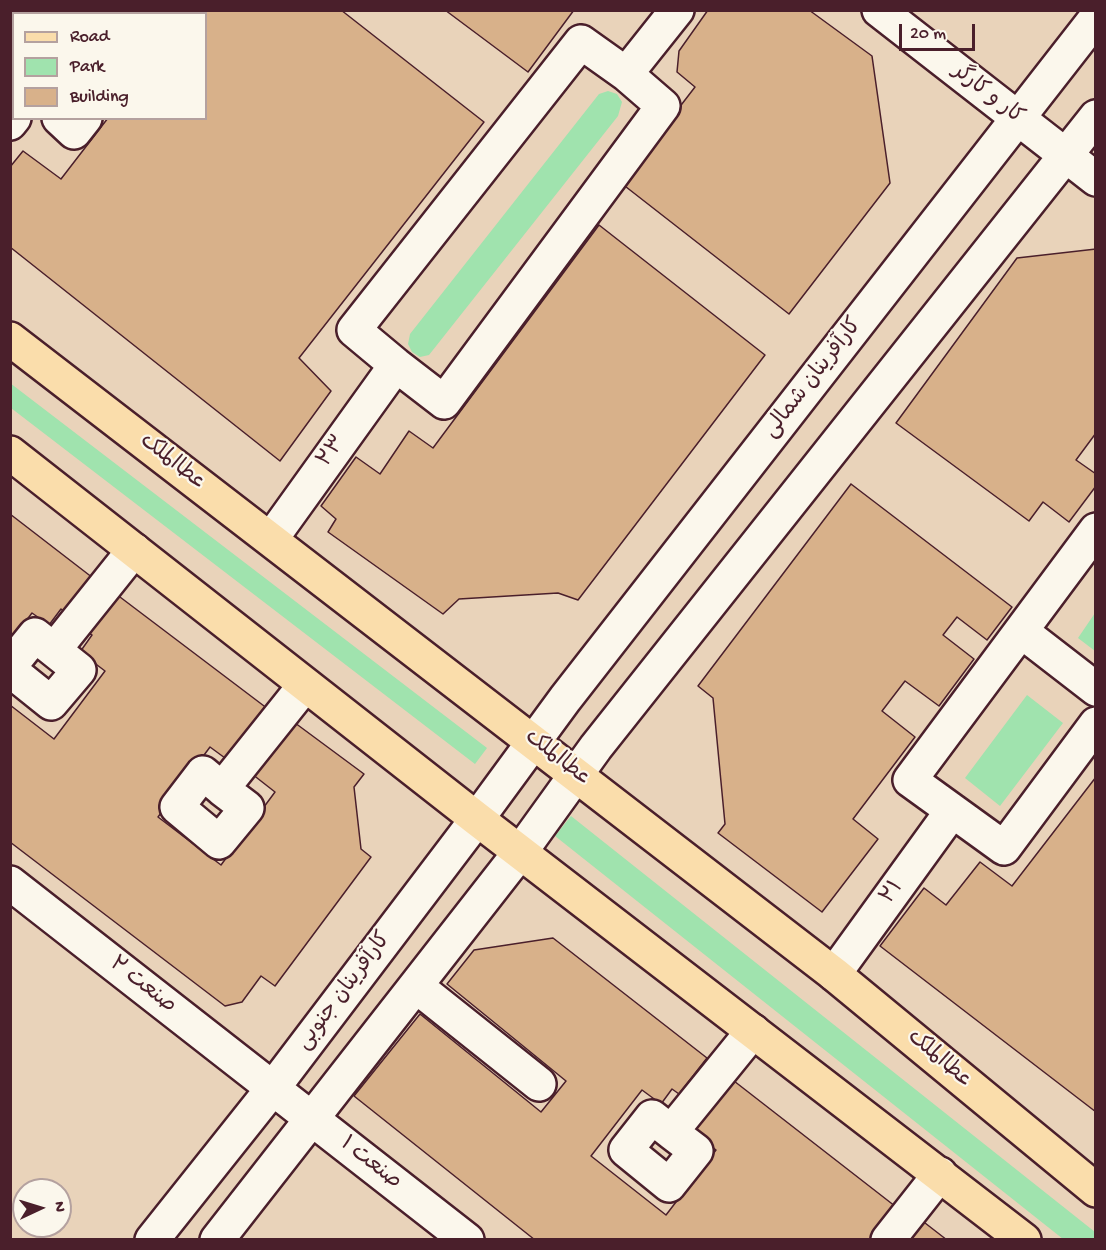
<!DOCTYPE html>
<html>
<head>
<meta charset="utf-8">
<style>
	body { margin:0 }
	#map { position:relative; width:1106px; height:1250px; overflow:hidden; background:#f0e2cf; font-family:"Gochi Hand",sans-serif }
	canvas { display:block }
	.frame { position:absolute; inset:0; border:12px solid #4a1f2b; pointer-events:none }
	.legend { position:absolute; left:12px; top:12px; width:195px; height:108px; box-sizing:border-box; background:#fbf7ec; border:2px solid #b4a19f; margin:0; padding:8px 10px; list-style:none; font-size:18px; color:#4a1f2b }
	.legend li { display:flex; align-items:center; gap:12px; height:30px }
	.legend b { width:30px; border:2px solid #b4a19f }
	.north { position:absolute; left:12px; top:1178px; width:60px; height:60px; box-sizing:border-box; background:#fbf7ec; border:2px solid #b4a19f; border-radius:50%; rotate:86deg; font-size:16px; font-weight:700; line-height:24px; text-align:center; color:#4a1f2b }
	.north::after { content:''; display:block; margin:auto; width:21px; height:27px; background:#4a1f2b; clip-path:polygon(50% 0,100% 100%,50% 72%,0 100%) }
	.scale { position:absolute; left:899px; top:24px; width:76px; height:27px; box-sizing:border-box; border:3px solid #4a1f2b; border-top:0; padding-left:8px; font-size:18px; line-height:21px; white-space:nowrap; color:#4a1f2b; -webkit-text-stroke:4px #fbf7ec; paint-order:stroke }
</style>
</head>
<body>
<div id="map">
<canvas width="1106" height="1250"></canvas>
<div class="frame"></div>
<ul class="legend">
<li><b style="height:8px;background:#faddab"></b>Road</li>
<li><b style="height:16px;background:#a0e3ae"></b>Park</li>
<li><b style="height:16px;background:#d8b18a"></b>Building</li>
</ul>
<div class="north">N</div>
<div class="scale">20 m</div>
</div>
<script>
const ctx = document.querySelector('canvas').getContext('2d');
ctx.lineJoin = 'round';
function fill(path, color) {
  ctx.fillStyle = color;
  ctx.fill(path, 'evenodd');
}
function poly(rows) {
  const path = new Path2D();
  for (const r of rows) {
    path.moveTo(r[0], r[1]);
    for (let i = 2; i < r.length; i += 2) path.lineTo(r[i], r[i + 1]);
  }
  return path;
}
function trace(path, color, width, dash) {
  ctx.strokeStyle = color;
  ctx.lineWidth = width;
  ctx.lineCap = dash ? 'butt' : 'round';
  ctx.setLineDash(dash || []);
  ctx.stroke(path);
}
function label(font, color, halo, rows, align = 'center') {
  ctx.font = font + ' "Gochi Hand","Playpen Sans Arabic",sans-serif';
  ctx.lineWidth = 4.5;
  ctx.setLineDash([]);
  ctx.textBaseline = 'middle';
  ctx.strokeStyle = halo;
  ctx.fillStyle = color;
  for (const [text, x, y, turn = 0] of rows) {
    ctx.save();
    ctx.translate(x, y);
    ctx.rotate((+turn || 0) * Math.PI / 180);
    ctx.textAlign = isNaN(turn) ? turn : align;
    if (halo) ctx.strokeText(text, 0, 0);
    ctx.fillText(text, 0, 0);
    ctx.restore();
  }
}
fill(poly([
	[11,11,1095,11,1095,1239,11,1239],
	[14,14,206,14,206,118,14,118],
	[24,1190,60,1190,60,1226,24,1226]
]), '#e9d3ba');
fill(poly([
	[608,91,617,94,622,102,618,116,429,355,420,357,412,352,408,344,410,334,599,94],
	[10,383,487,748,475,764,11,408],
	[1095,613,1095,651,1078,638],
	[1027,695,1063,723,1000,806,965,778],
	[571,816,1095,1232,1095,1239,1063,1239,555,836]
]), '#a0e3ae');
const building = poly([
	[193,10,341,10,484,122,299,358,331,391,280,461,10,247,10,167,23,151,61,179,108,118,206,118,206,14,190,14,193,10],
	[445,10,574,10,528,72,445,10],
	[708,10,809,10,872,56,890,183,789,314,621,183,695,87,677,72,679,51,708,10],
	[599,225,765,355,578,600,558,593,459,599,443,614,328,532,336,519,321,506,356,457,380,474,409,431,433,448,599,225],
	[1096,249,1096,433,1076,460,1096,474,1096,486,1069,522,1043,502,1029,521,896,423,1017,258,1096,249],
	[851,484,1012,607,987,640,957,617,943,635,974,659,939,706,905,681,882,711,915,737,853,819,878,839,822,912,718,833,725,824,713,698,698,686,851,484],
	[10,514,93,578,66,613,61,609,49,625,32,613,10,642,10,514],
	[116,594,268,709,237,750,233,747,225,758,210,747,158,817,221,865,275,792,252,774,287,717,364,774,354,787,361,849,371,857,275,986,261,976,242,1002,225,1006,10,842,10,705,54,739,105,671,80,652,92,635,87,632,116,594],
	[1096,777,1096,1112,880,946,924,888,946,905,980,862,1012,886,1096,777],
	[553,938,707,1058,679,1094,672,1089,661,1104,642,1090,591,1156,666,1215,716,1150,693,1132,707,1113,725,1074,900,1210,878,1240,535,1240,354,1096,420,1014,541,1112,566,1081,447,984,474,950,553,938],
	[916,1216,947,1240,898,1240,916,1216]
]);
fill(building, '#d8b18a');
trace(building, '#4a1f2b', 1.5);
const minor = poly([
	[879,10,1096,179],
	[162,14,165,10],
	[10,32,14,28],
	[581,42,626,74,663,106,444,402,396,365,354,330,581,42],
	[626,74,677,10],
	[10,78,14,81],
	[59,118,74,132,85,118],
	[10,123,14,118],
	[1096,530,910,780,1004,848,1096,724],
	[271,539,396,365],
	[1021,631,1096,689],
	[54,650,134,550],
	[10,666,35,635,79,670,51,703,10,670],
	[222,789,203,773,177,807,219,842,247,808,222,789,305,685],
	[10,883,467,1240],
	[834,974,952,811],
	[416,986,539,1084],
	[671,1132,652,1117,626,1150,669,1185,696,1151,671,1132,753,1031],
	[152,1240,273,1088,477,819,565,699,1096,18],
	[217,1240,521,851,596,747,1096,117],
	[888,1240,940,1174]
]);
const major = poly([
	[10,339,834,974,1096,1190],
	[10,453,477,819,1024,1240]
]);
trace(minor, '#4a1f2b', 38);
trace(major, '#4a1f2b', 38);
trace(minor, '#fbf7ec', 33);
trace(major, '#faddab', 33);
label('22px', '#4a1f2b', '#fbf7ec', [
	["کار و کارگر",987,95,38],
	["کارآفرینان شمالی",814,379,-52],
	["۲۳",333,452,-54],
	["عطاالملک",172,463,38],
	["عطاالملک",557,759,38],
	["۲۱",893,893,-54],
	["صنعت ۲",142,986,38],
	["کارآفرینان جنوبی",345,992,-53],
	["عطاالملک",939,1060,40],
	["صنعت ۱",370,1164,38]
]);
</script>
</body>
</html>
